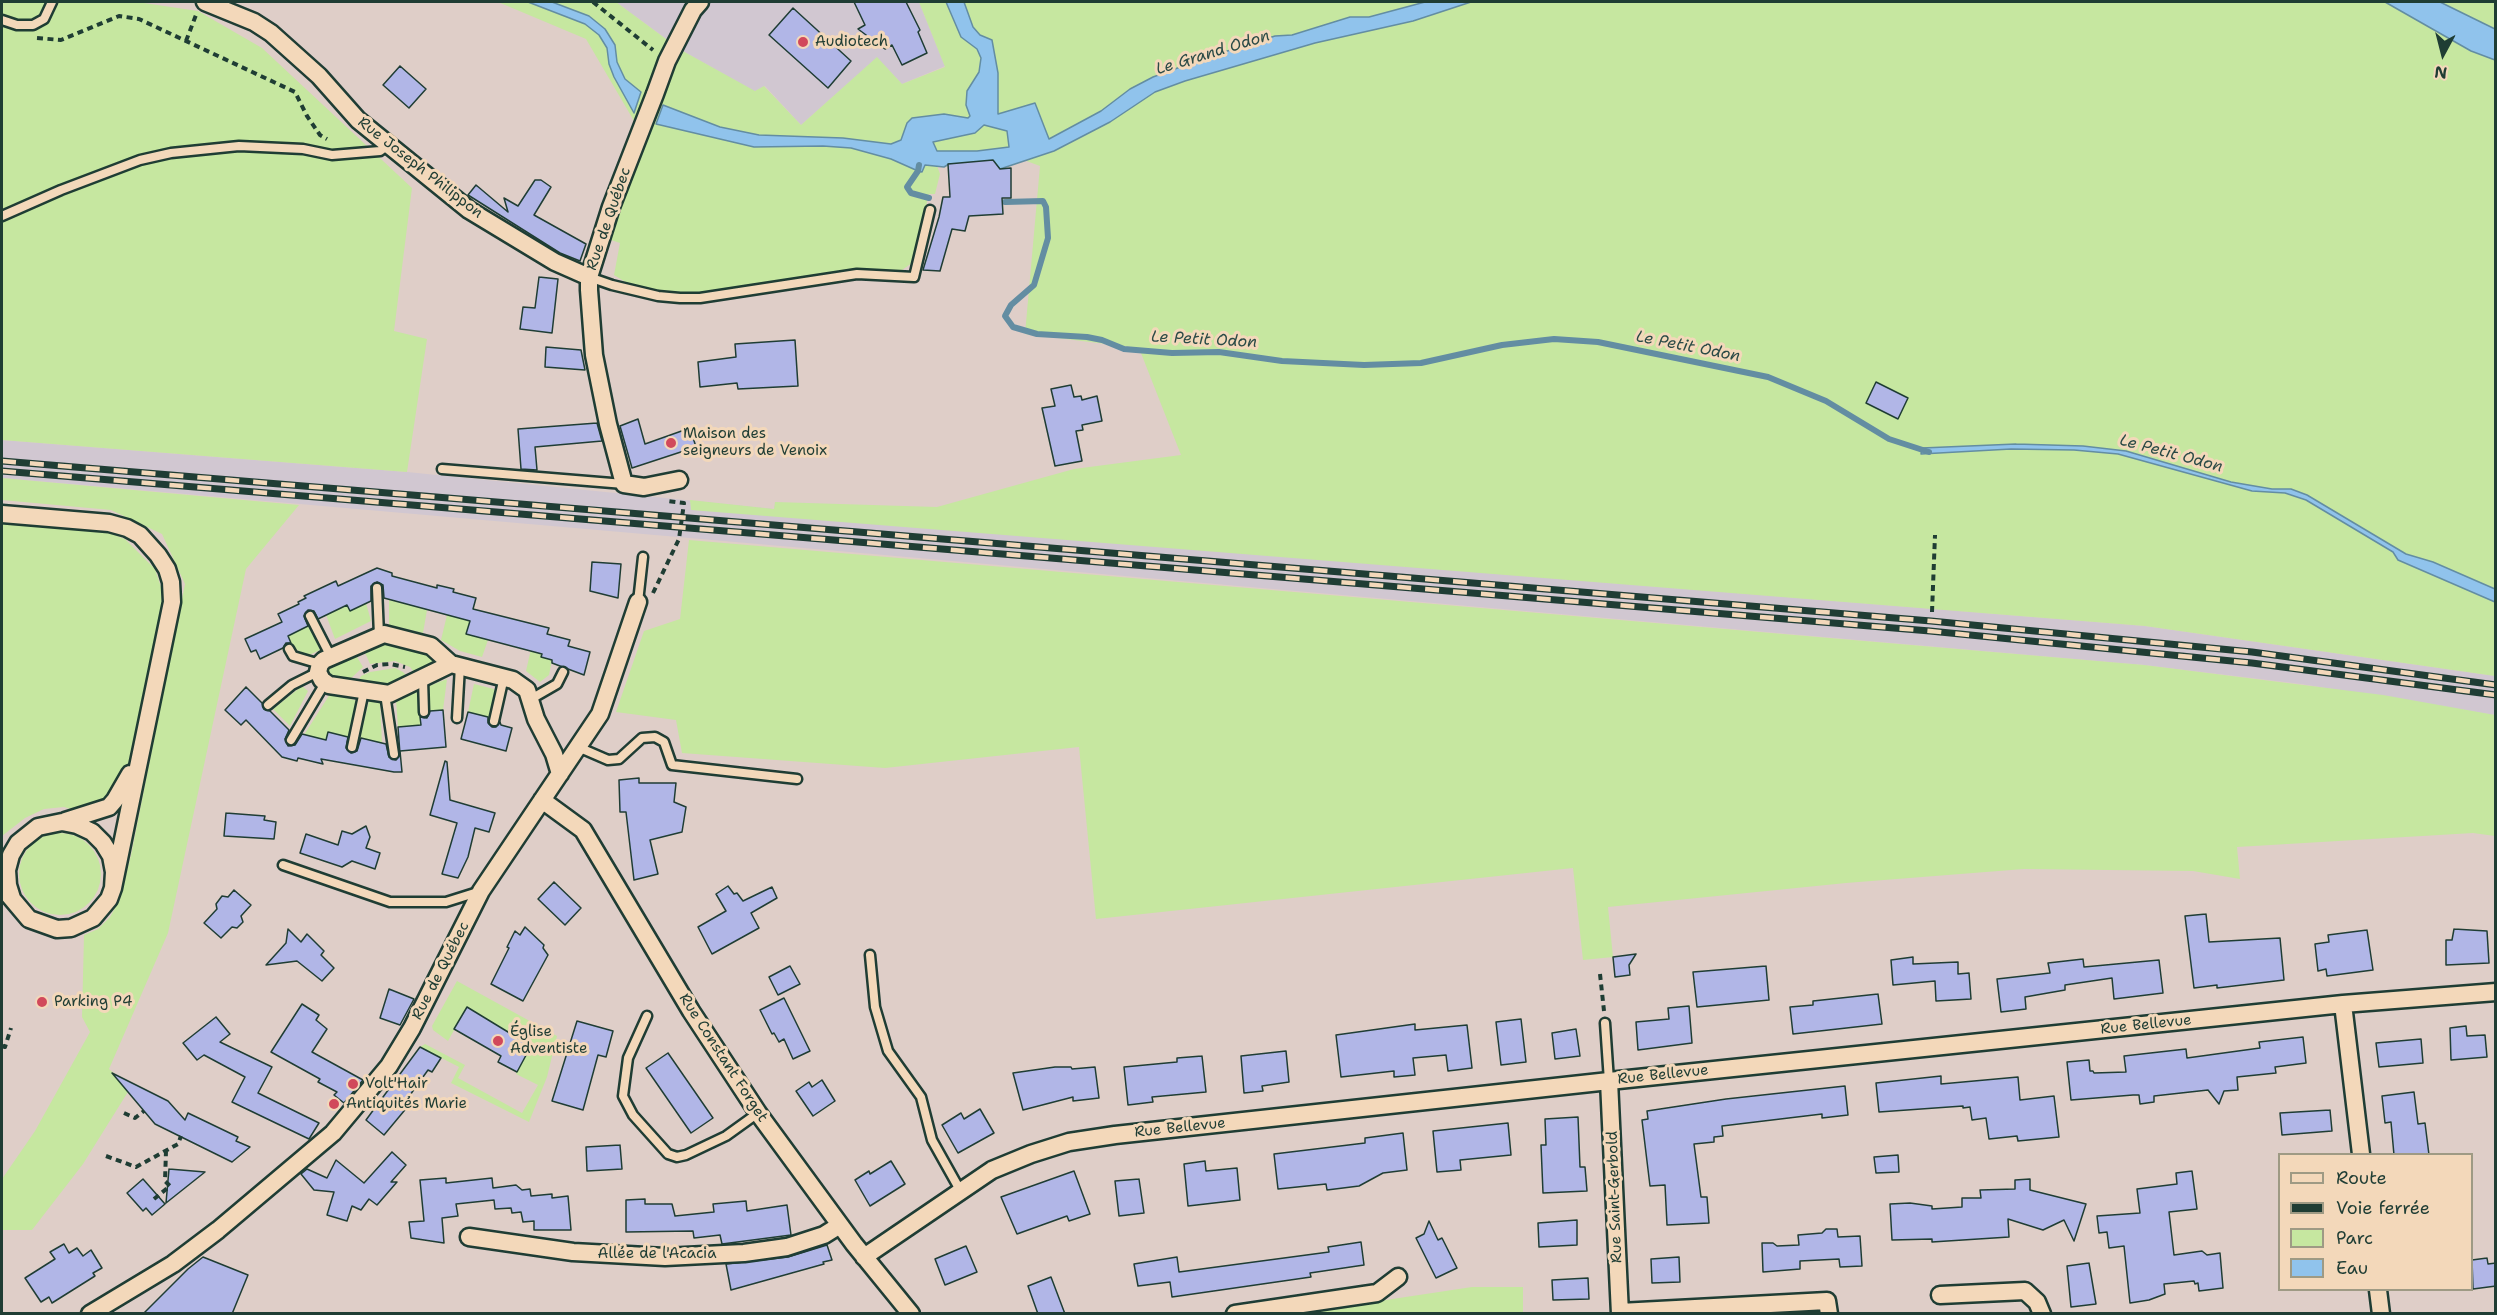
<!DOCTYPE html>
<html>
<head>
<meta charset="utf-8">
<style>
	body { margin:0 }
	#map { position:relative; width:2497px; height:1315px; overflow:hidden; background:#dfcec8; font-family:"Shantell Sans",sans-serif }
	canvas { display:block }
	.frame { position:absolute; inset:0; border:3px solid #1f3d34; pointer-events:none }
	.legend { position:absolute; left:2278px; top:1153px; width:195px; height:138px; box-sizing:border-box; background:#f3d8ba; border:2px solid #9e9a84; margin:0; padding:8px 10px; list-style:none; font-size:18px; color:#1f3d34 }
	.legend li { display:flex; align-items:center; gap:12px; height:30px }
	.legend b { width:30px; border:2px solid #9e9a84 }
	.north { position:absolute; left:2413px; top:24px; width:60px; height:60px; -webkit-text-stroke:4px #f3d8ba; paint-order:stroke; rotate:187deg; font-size:16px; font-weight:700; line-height:24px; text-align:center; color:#1f3d34 }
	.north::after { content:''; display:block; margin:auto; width:21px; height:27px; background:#1f3d34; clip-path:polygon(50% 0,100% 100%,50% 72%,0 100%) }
</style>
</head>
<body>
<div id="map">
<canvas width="2497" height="1315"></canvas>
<div class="frame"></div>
<ul class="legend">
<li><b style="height:8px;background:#f3d8ba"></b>Route</li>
<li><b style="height:8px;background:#1f3d34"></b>Voie ferrée</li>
<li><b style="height:16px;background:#c6e7a0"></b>Parc</li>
<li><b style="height:16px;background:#90c3ec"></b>Eau</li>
</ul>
<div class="north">N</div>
</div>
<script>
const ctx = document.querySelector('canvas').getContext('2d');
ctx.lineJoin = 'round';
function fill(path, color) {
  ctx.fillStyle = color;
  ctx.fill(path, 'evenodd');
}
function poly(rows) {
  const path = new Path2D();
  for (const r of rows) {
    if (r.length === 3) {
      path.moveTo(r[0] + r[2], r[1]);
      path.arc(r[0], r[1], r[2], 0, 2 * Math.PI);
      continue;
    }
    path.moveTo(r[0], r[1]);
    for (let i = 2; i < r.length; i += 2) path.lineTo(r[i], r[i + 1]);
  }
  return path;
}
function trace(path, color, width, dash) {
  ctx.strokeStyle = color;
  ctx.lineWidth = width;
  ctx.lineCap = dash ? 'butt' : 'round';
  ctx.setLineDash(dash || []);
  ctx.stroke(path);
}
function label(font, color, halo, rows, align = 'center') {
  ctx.font = font + ' "Shantell Sans",sans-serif';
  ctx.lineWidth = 6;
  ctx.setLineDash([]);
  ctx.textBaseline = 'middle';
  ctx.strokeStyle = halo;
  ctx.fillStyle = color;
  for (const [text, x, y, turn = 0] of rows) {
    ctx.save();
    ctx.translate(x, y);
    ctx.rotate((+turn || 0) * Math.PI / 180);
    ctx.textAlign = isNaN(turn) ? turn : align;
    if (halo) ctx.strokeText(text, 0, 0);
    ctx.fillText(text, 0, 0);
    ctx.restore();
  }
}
fill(poly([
	[616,2,919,2,945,66,902,84,877,58,801,125,765,86,755,92,681,50],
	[2,440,407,472,774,509,775,502,981,532,2145,626,2495,676,2495,715,2301,684,2144,665,2,478]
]), '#d1c7d1');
fill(poly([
	[2,2,137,2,198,11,262,48,412,188,394,331,427,339,407,472,2,440],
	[498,2,616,2,681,50,755,91,764,86,801,125,877,57,902,84,945,67,919,2,2491,2,2496,3,2495,676,2145,626,691,510,690,500,774,509,775,502,937,507,1074,469,1181,455,1139,348,1025,334,1040,166,1010,155,935,160,940,174,935,194,929,194,912,263,902,270,857,270,714,291,683,293,663,293,632,286,614,275,620,243,608,239,644,138,586,39],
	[2,478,299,505,246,569,168,933,109,1069,131,1087,83,1164,32,1230,2,1230,2,1179,35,1131,90,1032,82,1017,84,935,98,929,110,917,120,899,131,855,185,584,162,534,111,510,2,500],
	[2,524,107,532,125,539,155,569,161,587,162,603,128,768,106,800,80,812,64,807,44,809,25,818,2,836],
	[689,540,2144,665,2383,695,2495,715,2495,836,2473,833,2237,847,2240,879,2193,871,2024,869,1846,883,1608,907,1613,957,1583,960,1573,868,1096,919,1079,747,885,768,682,753,676,720,616,712,644,631,680,619],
	[389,600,427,610,423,633,389,625],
	[346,603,366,603,371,621,335,639,325,612],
	[447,615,470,621,466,634,488,640,482,657,460,651,441,640],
	[309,626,320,650,307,656,293,647,288,636],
	[382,639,429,653,435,661,433,668,417,676,410,667,395,661,370,664,363,648],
	[531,649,542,652,541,657,552,660,549,675,540,682,526,671],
	[354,652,363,667,346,683,329,676,327,670,331,662],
	[395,668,403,672,410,679,385,690,356,685,361,676,370,672],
	[447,679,443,710,429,711,429,686],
	[474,684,494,689,496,695,490,718,468,712],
	[302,686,308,691,290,726,273,709],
	[417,692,421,725,398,727,396,700],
	[330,694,358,701,351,738,329,732,326,740,304,735],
	[369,701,380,703,382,743,360,738],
	[60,874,41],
	[457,981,557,1036,547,1077,529,1122,451,1083,459,1067,420,1047,425,1044,465,1065,458,1078,522,1113,538,1085,516,1074,531,1046,467,1007,448,1041,433,1030,432,1026],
	[1472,1287,1523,1287,1523,1313,1293,1314]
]), '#c6e7a0');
const water = poly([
	[528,2,552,2,589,16,605,29,615,45,617,62,625,79,641,92,634,113,614,77,609,64,607,48,599,35,585,24,528,2],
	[946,2,964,2,973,27,980,35,992,40,998,73,998,114,1035,103,1049,139,1101,111,1130,89,1153,77,1205,58,1275,36,1292,35,1350,17,1369,17,1425,2,1471,2,1413,21,1315,43,1185,81,1155,92,1110,122,1054,151,1000,169,996,165,949,164,944,167,925,165,922,172,918,171,891,159,851,148,823,146,754,147,656,124,663,105,720,127,759,135,843,138,891,144,901,140,907,123,912,118,944,114,968,118,970,116,966,105,967,91,979,72,981,58,977,49,961,37,946,2],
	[984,125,1007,131,1009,147,977,151,937,151,933,142,975,133,984,125],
	[2385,2,2440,2,2495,29,2495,60,2471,51,2385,2],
	[2016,444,2083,446,2126,451,2231,482,2272,489,2291,489,2307,495,2406,554,2433,562,2495,589,2495,602,2398,560,2393,552,2306,500,2285,493,2252,491,2118,454,2074,450,2011,449,1921,454,1922,448,2016,444]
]);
fill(water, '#90c3ec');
trace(water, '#638da2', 1.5);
trace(poly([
	[919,165,918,171,907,187,911,193,929,198],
	[1005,202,1043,201,1046,207,1048,238,1034,285,1011,305,1005,316,1013,327,1037,334,1087,337,1102,340,1124,349,1172,353,1219,352,1282,361,1364,365,1421,363,1502,345,1554,339,1598,342,1768,377,1826,401,1889,439,1929,452]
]), '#638da2', 6);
const building = poly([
	[854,2,906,2,920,30,918,32,927,53,902,65,892,45,885,49,858,29,865,25,854,2],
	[793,8,851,61,828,88,769,35,793,8],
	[400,66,426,89,409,108,383,85,400,66],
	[993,160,1000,169,1011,168,1011,198,1002,198,1003,214,969,216,965,231,952,229,940,271,923,270,939,217,943,197,950,197,948,164,993,160],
	[535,180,541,180,551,187,534,215,586,244,580,261,560,253,468,195,476,185,508,212,504,198,518,206,535,180],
	[539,277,558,279,552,333,520,329,523,307,535,308,539,277],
	[795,340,798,386,738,389,737,383,700,387,698,362,736,357,735,344,795,340],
	[546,347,581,350,585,370,545,367,546,347],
	[1876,382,1908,398,1898,419,1866,403,1876,382],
	[1071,385,1074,397,1081,396,1082,400,1097,396,1102,421,1082,425,1083,430,1076,431,1082,461,1055,466,1042,408,1055,406,1051,389,1071,385],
	[638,419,645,444,690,428,696,447,632,468,620,426,638,419],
	[597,423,602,441,535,447,537,470,521,469,518,429,597,423],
	[592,562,621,564,618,598,590,591,592,562],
	[377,568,392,573,392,576,437,588,437,585,454,589,453,592,476,598,473,609,549,628,547,634,570,640,568,646,590,652,584,675,552,663,552,660,541,657,542,654,466,634,470,621,384,598,383,585,377,582,371,586,371,601,350,611,347,605,318,619,314,611,308,610,304,616,308,626,288,636,291,643,286,643,283,648,260,659,256,650,251,652,245,639,282,622,278,614,299,604,298,602,306,598,304,596,336,581,338,586,377,568],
	[246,687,262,703,264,709,270,711,289,730,285,739,288,746,295,745,302,734,326,740,328,732,348,737,346,748,351,753,357,751,361,738,386,744,389,757,396,760,400,754,398,727,421,725,420,717,427,718,430,711,443,710,446,747,400,751,402,772,394,772,321,759,323,764,298,758,297,761,282,757,246,720,241,725,225,710,246,687],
	[468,712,488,717,488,723,492,727,496,727,500,722,501,725,512,728,506,751,461,739,468,712],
	[445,761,447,762,450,800,495,813,489,832,475,828,468,857,458,878,442,874,457,823,430,815,445,761],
	[639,778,639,783,676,783,674,802,686,807,682,832,650,840,658,874,634,880,626,812,620,812,619,780,639,778],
	[226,813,265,816,264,820,276,822,274,839,224,836,226,813],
	[366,826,370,837,366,848,380,853,375,869,352,861,342,867,300,853,306,834,338,845,342,831,352,834,366,826],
	[554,882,581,908,565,925,538,899,554,882],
	[728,886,734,894,737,893,743,901,772,887,777,898,751,913,759,928,712,954,698,927,726,911,716,894,728,886],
	[234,890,251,905,241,916,243,922,237,928,232,927,221,938,204,923,217,909,216,904,222,896,228,897,234,890],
	[2206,914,2209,942,2280,938,2284,980,2217,988,2217,985,2194,988,2185,916,2206,914],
	[525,927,544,945,543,948,548,955,523,1001,491,984,509,948,507,947,515,931,520,935,525,927],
	[288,929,301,942,307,934,324,951,321,955,334,968,322,981,297,961,266,965,286,943,288,929],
	[2454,929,2487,931,2489,963,2446,965,2446,940,2452,940,2454,929],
	[2367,930,2373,970,2327,976,2326,969,2318,971,2315,944,2329,942,2328,935,2367,930],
	[1636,954,1629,965,1630,975,1615,977,1613,957,1636,954],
	[1913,957,1913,964,1958,962,1958,974,1969,973,1971,999,1936,1001,1935,981,1893,985,1891,960,1913,957],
	[2083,959,2084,967,2159,960,2163,993,2114,999,2112,978,2065,985,2065,990,2025,997,2026,1009,2001,1012,1997,979,2050,973,2048,963,2083,959],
	[790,966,800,984,778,995,769,977,790,966],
	[1766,966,1769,1000,1697,1007,1693,972,1766,966],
	[389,989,414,999,400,1025,380,1018,389,989],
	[1878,994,1882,1024,1793,1034,1790,1007,1813,1005,1813,1001,1878,994],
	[784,998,810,1051,793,1059,784,1039,779,1042,774,1033,772,1034,760,1010,784,998],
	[302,1004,319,1015,316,1020,327,1029,312,1052,363,1080,344,1103,334,1095,337,1092,318,1082,320,1079,271,1052,302,1004],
	[1689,1006,1692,1043,1638,1050,1636,1022,1669,1019,1668,1008,1689,1006],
	[467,1007,531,1046,517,1072,498,1062,501,1056,454,1029,467,1007],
	[216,1017,230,1034,220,1042,272,1067,258,1093,319,1123,309,1139,232,1102,245,1077,204,1055,197,1060,183,1043,216,1017],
	[1521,1019,1526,1062,1501,1065,1496,1022,1521,1019],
	[577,1021,613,1031,606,1057,598,1055,583,1110,552,1101,577,1021],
	[1415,1024,1415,1030,1467,1025,1472,1068,1448,1071,1446,1055,1413,1058,1415,1075,1394,1077,1394,1071,1341,1077,1336,1035,1415,1024],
	[2466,1026,2467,1036,2485,1035,2487,1057,2451,1060,2450,1028,2466,1026],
	[1576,1029,1580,1056,1555,1059,1552,1033,1576,1029],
	[2303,1037,2306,1063,2275,1067,2276,1073,2237,1077,2238,1090,2224,1091,2219,1104,2208,1090,2154,1096,2154,1102,2140,1104,2139,1095,2133,1095,2071,1100,2067,1062,2089,1060,2090,1071,2093,1071,2094,1073,2126,1072,2124,1056,2186,1049,2187,1058,2260,1048,2259,1042,2303,1037],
	[2421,1039,2423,1063,2379,1067,2376,1043,2421,1039],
	[420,1047,441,1058,432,1072,428,1070,405,1102,409,1105,384,1135,366,1120,420,1047],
	[1286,1051,1289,1082,1262,1086,1263,1091,1244,1093,1241,1056,1286,1051],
	[668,1053,713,1118,691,1133,646,1068,668,1053],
	[1202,1056,1206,1092,1152,1097,1153,1102,1128,1105,1124,1067,1177,1062,1177,1058,1202,1056],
	[1055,1067,1071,1067,1072,1069,1095,1067,1099,1098,1073,1101,1073,1097,1023,1110,1013,1073,1055,1067],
	[112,1073,168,1101,185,1120,188,1113,238,1137,236,1141,250,1147,232,1162,155,1124,112,1073],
	[1941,1076,1941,1084,2018,1077,2020,1100,2054,1096,2059,1137,2018,1141,2017,1136,1989,1139,1986,1118,1972,1120,1970,1107,1963,1108,1963,1106,1879,1112,1876,1083,1941,1076],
	[822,1080,835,1101,813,1116,796,1091,809,1082,812,1087,822,1080],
	[1845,1086,1848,1115,1822,1118,1822,1114,1722,1126,1723,1136,1714,1137,1714,1142,1694,1144,1701,1197,1707,1197,1709,1223,1667,1225,1665,1185,1650,1186,1642,1120,1648,1119,1647,1111,1726,1099,1845,1086],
	[2414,1092,2418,1124,2425,1123,2429,1155,2394,1155,2391,1122,2385,1123,2382,1096,2414,1092],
	[980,1109,994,1133,958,1153,942,1125,961,1113,964,1119,980,1109],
	[2330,1110,2332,1131,2282,1135,2280,1113,2330,1110],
	[1578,1117,1580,1167,1585,1167,1587,1191,1543,1193,1541,1145,1546,1145,1545,1119,1578,1117],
	[1508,1123,1511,1155,1460,1160,1461,1170,1437,1172,1433,1131,1508,1123],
	[1403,1133,1407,1170,1383,1173,1359,1186,1327,1190,1326,1184,1278,1189,1274,1154,1365,1143,1365,1138,1403,1133],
	[620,1145,622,1169,587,1171,586,1147,620,1145],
	[392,1152,406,1165,391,1182,397,1182,377,1205,369,1199,361,1210,352,1206,347,1221,327,1215,334,1192,314,1190,301,1174,307,1169,327,1178,336,1160,364,1183,392,1152],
	[1898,1155,1899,1172,1876,1173,1874,1157,1898,1155],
	[891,1161,905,1184,870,1206,855,1180,869,1171,870,1174,891,1161],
	[1205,1161,1206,1171,1237,1168,1240,1200,1188,1206,1184,1164,1205,1161],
	[169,1169,205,1172,166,1203,169,1169],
	[1074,1171,1090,1214,1069,1221,1067,1216,1017,1234,1001,1197,1074,1171],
	[2192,1171,2197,1209,2169,1212,2174,1255,2202,1251,2207,1255,2220,1253,2223,1288,2199,1291,2198,1283,2195,1284,2194,1281,2164,1284,2165,1294,2149,1300,2130,1303,2124,1246,2109,1248,2107,1232,2099,1233,2097,1216,2140,1213,2137,1189,2177,1184,2176,1173,2192,1171],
	[446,1178,446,1183,492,1178,493,1188,516,1185,522,1190,530,1189,531,1196,552,1194,552,1198,568,1196,571,1230,534,1230,534,1221,523,1222,521,1212,512,1213,511,1208,495,1209,494,1200,456,1204,458,1216,442,1218,444,1243,411,1238,409,1222,424,1221,420,1180,446,1178],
	[143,1179,165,1204,152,1215,146,1208,143,1211,127,1193,143,1179],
	[1139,1179,1144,1213,1119,1216,1115,1181,1139,1179],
	[2030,1179,2030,1190,2086,1204,2074,1241,2064,1220,2043,1230,2008,1219,2009,1237,1932,1242,1932,1239,1892,1240,1890,1204,1910,1203,1932,1206,1932,1209,1962,1207,1962,1198,1981,1198,1980,1190,2015,1189,2015,1180,2030,1179],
	[645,1199,645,1204,672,1204,675,1216,714,1212,713,1204,746,1201,747,1211,787,1205,791,1235,722,1244,720,1235,694,1238,693,1231,626,1232,626,1200,645,1199],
	[1577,1220,1577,1245,1539,1247,1538,1223,1577,1220],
	[1429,1221,1438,1240,1442,1238,1457,1268,1436,1278,1416,1238,1424,1234,1429,1221],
	[1826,1229,1837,1229,1838,1237,1860,1236,1862,1266,1840,1267,1839,1259,1800,1261,1800,1269,1763,1272,1762,1243,1773,1243,1777,1246,1799,1245,1798,1235,1822,1233,1826,1229],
	[1361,1242,1364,1265,1310,1273,1311,1277,1172,1297,1170,1282,1138,1286,1134,1264,1177,1257,1179,1272,1329,1252,1328,1247,1361,1242],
	[64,1244,69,1253,77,1248,83,1256,91,1250,102,1268,93,1273,95,1276,52,1303,49,1297,41,1302,25,1278,55,1259,50,1252,64,1244],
	[827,1245,832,1260,823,1262,824,1264,731,1290,726,1264,788,1257,827,1245],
	[966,1246,977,1272,945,1285,935,1259,966,1246],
	[203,1257,248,1275,232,1314,143,1314,188,1269,203,1257],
	[1679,1257,1680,1282,1652,1283,1651,1259,1679,1257],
	[2487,1258,2488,1264,2496,1263,2496,1286,2473,1289,2472,1260,2487,1258],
	[2089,1263,2096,1304,2071,1307,2067,1266,2089,1263],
	[1051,1277,1065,1314,1038,1314,1028,1286,1051,1277],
	[1588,1278,1589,1299,1553,1300,1552,1280,1588,1278]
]);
fill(building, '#b1b6e7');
trace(building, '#1f3d34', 1.5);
const lane = poly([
	[2,20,17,25,33,25,44,19,52,2],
	[2,216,61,190,140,160,171,153,239,146,303,149,332,155,380,151,388,145],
	[589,277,612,285,658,296,680,298,700,298,857,274,914,277,930,210],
	[442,469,624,484],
	[377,588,379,635],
	[638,602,643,557],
	[310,616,331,657],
	[289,649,293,656,320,664],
	[423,679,424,712],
	[385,694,394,754],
	[531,699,557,684,563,672],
	[268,705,292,685,318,672],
	[457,718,460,666],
	[494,721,504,677],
	[291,740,325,683],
	[352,747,364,691],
	[578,747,608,760,619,759,642,738,655,737,664,742,672,765,797,779],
	[283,865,390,902,446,902,481,891],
	[870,955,875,1007,888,1051,921,1097,932,1140,960,1190],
	[647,1016,628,1058,623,1096,633,1115,668,1154,677,1157,686,1155,726,1136,758,1113],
	[1605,1023,1609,1081]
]);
const street = poly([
	[205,2,254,22,271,33,319,76,358,120,469,210,555,262,589,277],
	[679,480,644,487,624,484,608,424,594,355,589,290,589,277,611,207,655,94,667,61,693,10,700,2],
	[2,514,109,523,127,528,140,535,158,555,167,569,171,582,172,602,113,888],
	[451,664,389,694,329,685,322,680,318,672,320,664,324,660,384,634,431,646,451,664,513,680,527,690,536,719,554,754,560,774],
	[542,800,583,830,691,1011,758,1113,854,1244,911,1314],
	[65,821,109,807,115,800,130,774],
	[2,887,29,919,57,929,71,928,93,918,109,899,113,888,114,872,111,856,103,843,92,832,77,825,62,822,38,827,18,843,11,855,7,870,8,885,12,898],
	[2343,1004,2496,992],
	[1609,1081,1620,1314],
	[469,1237,573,1252,665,1257,744,1253,787,1247,824,1235,840,1225],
	[864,1257,992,1170,1031,1154,1069,1142,1115,1135,1609,1081,2343,1004,2361,1154],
	[2378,1290,2381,1314],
	[1940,1295,2025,1291,2037,1302,2042,1314],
	[1620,1312,1827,1301,1829,1314],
	[90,1314,173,1264,218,1230,333,1133,389,1066,412,1028,481,891,600,714,638,602],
	[1235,1314,1377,1293,1398,1277]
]);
trace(lane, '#1f3d34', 13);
trace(street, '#1f3d34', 21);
trace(poly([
	[593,2,653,50],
	[37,38,61,40,119,16,139,19,295,92,307,116,320,135,327,139],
	[186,41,196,15],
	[653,593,679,539,684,503,668,501],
	[1932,612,1935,535],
	[363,672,377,665,390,664,405,667],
	[1600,974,1604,1011],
	[2,1046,5,1047,11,1028],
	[124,1113,135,1118,144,1111],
	[106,1156,136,1167,178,1144,181,1136],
	[154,1199,170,1186,165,1181,166,1151]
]), '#1f3d34', 4, [6, 4.5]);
trace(lane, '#f3d8ba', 8);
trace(street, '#f3d8ba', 16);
const rail = poly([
	[2,461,1931,621,2252,652,2496,685],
	[2,471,1930,631,2252,663,2496,695]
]);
trace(rail, '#1f3d34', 7);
trace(rail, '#f3d8ba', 4.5, [14]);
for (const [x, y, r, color] of [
	[803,42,6,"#d1495b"],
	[671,443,6,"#d1495b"],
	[42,1002,6,"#d1495b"],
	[498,1041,6,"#d1495b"],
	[353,1084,6,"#d1495b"],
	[334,1104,6,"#d1495b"]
]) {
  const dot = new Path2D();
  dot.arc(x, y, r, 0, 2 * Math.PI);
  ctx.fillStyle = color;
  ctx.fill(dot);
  trace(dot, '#f3d8ba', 2);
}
label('15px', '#1f3d34', '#f3d8ba', [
	["Audiotech",815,42],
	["Maison des",683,434],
	["seigneurs de Venoix",683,451],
	["Parking P4",54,1002],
	["Église",510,1032],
	["Adventiste",510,1049],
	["Volt'Hair",365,1084],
	["Antiquités Marie",346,1104]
], 'left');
label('15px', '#1f3d34', '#f3d8ba', [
	["Rue Joseph Philippon",420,168,38],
	["Rue de Québec",609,219,-71],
	["Rue de Québec",441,971,-63],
	["Rue Bellevue",2146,1025,-6],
	["Rue Constant Forget",723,1058,57],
	["Rue Bellevue",1663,1075,-6],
	["Rue Bellevue",1180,1128,-6],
	["Rue Saint-Gerbold",1615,1197,-92],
	["Allée de l'Acacia",657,1254]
]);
label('italic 16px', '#2a4a46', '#f3d8ba', [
	["Le Grand Odon",1213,53,-17],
	["Le Petit Odon",1204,340,3],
	["Le Petit Odon",1688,347,11],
	["Le Petit Odon",2171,454,15]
]);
</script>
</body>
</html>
